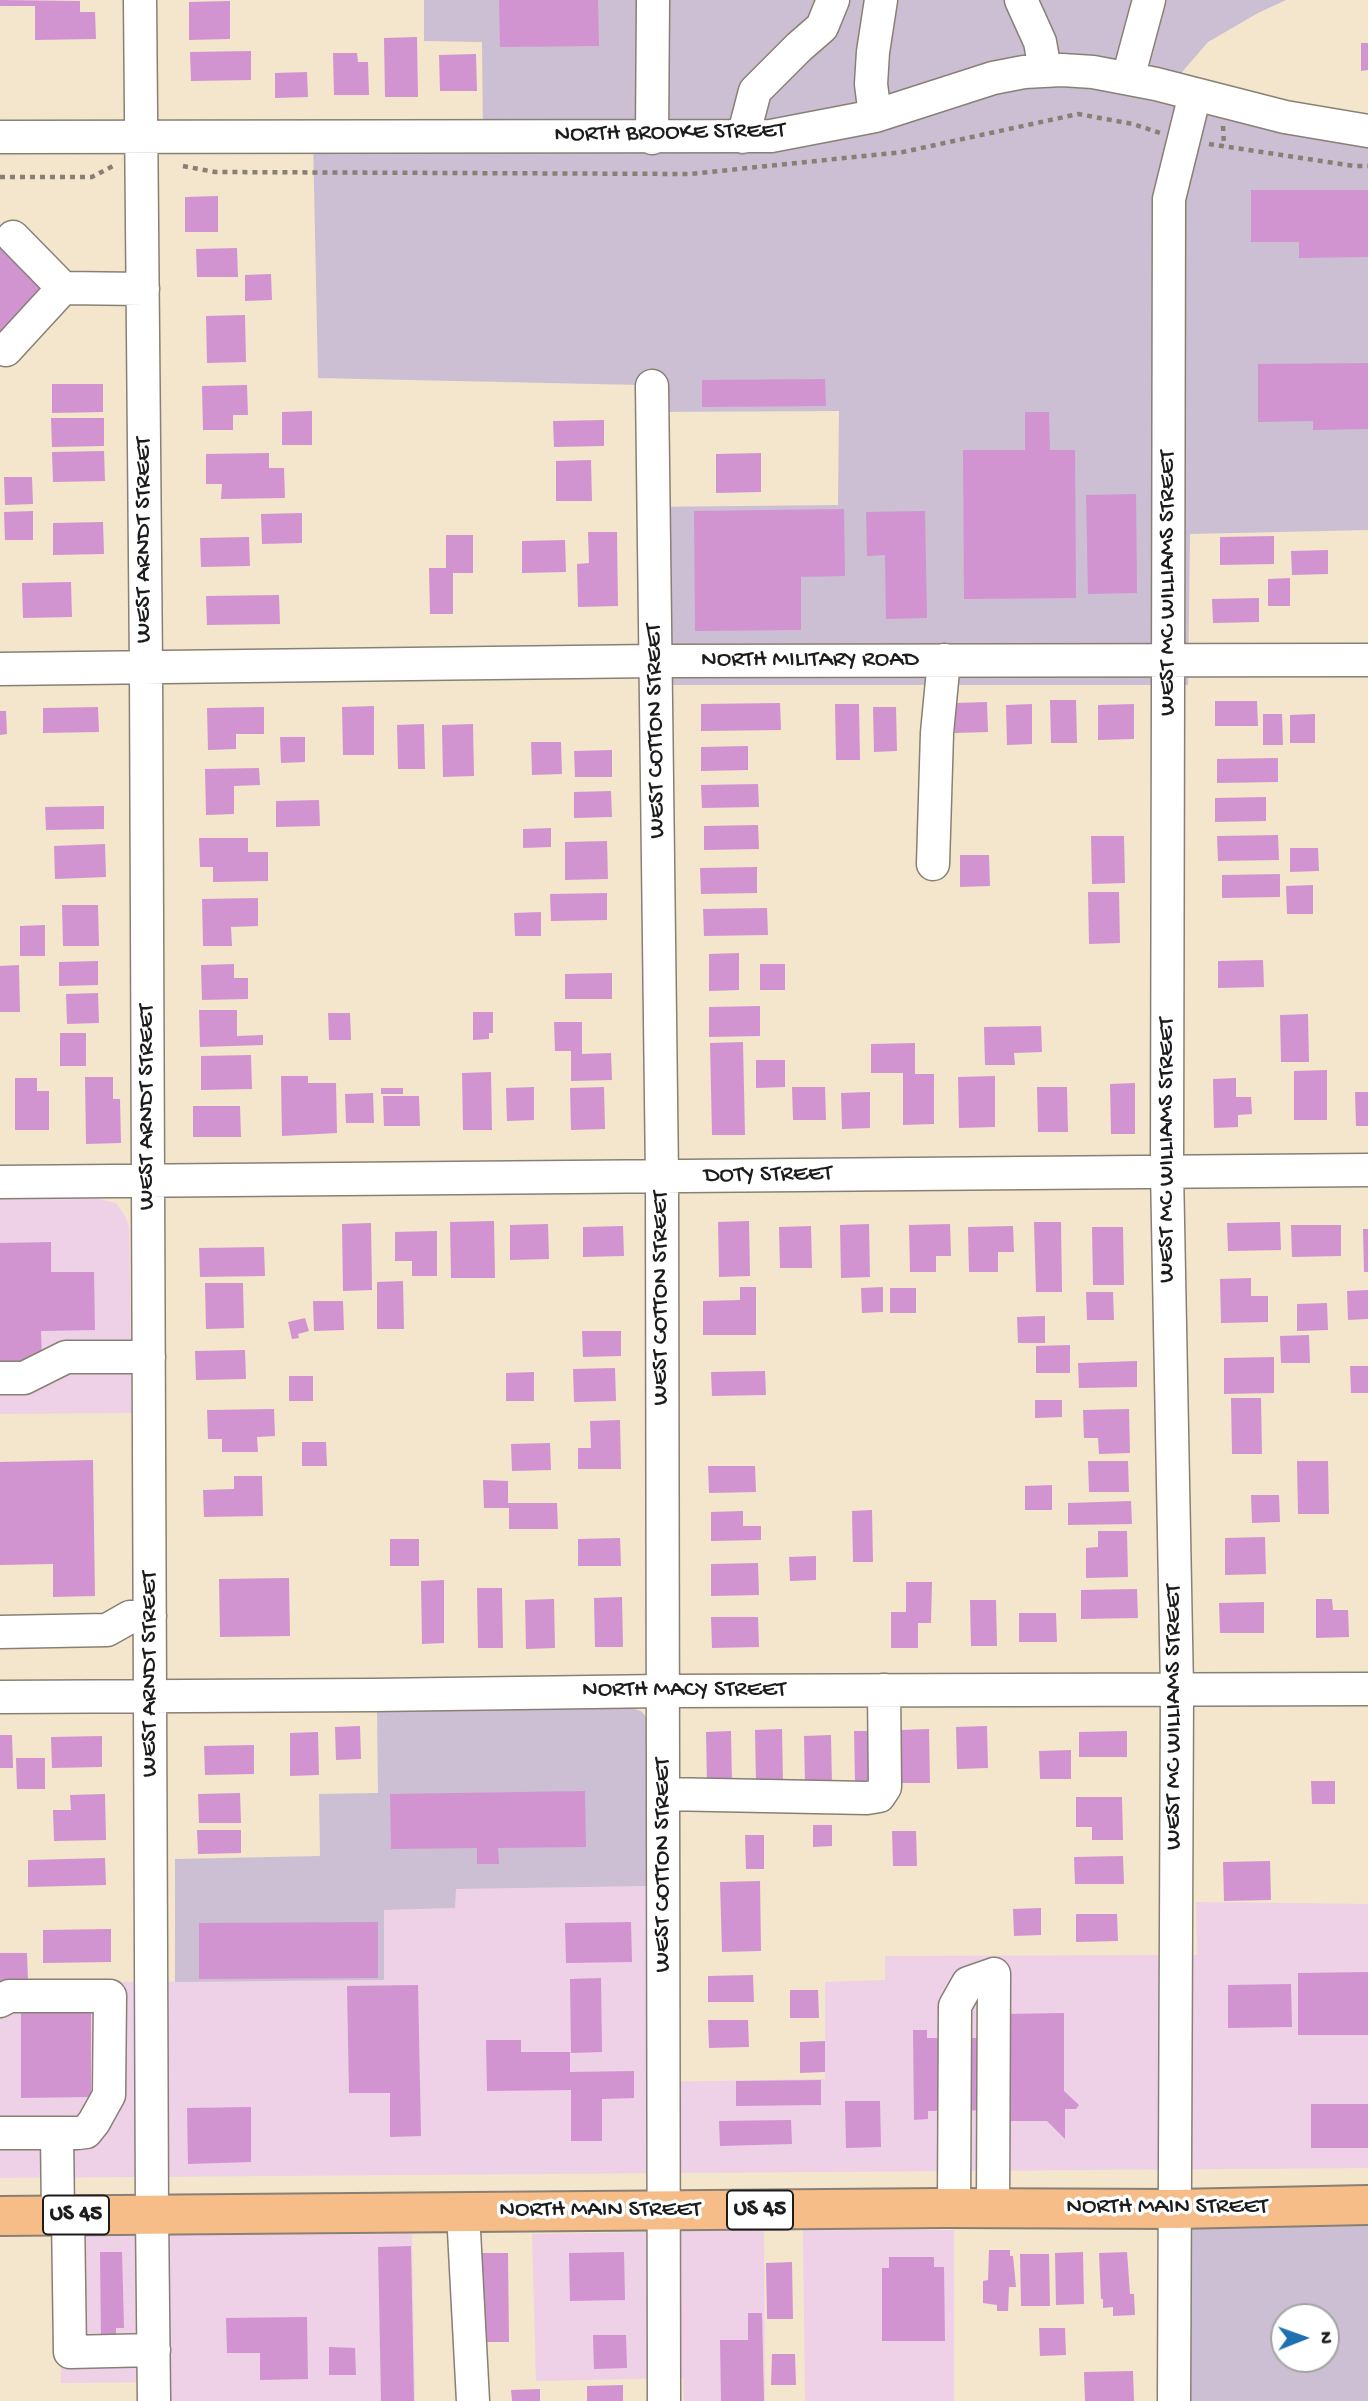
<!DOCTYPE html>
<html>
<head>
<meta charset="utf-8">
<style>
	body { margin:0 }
	#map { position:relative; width:1368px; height:2401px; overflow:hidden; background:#f4e5cd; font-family:"Gochi Hand",sans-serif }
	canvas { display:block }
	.north { position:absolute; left:1270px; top:2303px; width:70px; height:70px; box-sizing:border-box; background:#fff; border:2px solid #a4a4a4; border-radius:50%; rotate:89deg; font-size:19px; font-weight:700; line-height:28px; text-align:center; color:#1c1c1c }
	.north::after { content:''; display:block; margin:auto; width:24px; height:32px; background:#1f6fb2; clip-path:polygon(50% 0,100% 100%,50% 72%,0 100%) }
</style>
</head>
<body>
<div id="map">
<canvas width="1368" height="2401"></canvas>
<div class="north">N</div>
</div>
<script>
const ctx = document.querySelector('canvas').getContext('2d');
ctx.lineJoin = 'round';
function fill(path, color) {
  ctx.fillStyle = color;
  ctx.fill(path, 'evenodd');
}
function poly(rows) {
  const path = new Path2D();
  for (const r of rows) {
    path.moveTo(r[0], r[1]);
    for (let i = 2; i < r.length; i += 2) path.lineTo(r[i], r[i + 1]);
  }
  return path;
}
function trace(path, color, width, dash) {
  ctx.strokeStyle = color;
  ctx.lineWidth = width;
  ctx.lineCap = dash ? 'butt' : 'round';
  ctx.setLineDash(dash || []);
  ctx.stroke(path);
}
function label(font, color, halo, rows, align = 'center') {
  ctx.font = font + ' "Gochi Hand",sans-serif';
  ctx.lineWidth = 7;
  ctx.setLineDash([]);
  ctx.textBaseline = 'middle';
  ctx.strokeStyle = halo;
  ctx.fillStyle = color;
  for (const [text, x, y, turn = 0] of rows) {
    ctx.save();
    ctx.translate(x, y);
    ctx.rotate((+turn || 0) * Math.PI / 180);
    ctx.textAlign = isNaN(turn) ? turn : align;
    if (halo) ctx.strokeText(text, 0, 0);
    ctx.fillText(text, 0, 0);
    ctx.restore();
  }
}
fill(poly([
	[96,1198,116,1203,125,1216,129,1227,132,1413,0,1414,0,1199],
	[651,1886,652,2082,825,2079,825,1982,885,1980,885,1956,1197,1955,1196,1902,1368,1904,1368,2168,0,2178,0,1983,384,1980,384,1910,455,1908,455,1889],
	[764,2230,765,2401,684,2401,683,2378,536,2381,532,2234],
	[803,2230,954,2230,954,2401,805,2401],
	[412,2234,415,2401,170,2401,169,2382,61,2383,60,2236]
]), '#eed0e7');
fill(poly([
	[424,0,1286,0,1258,13,1208,42,1169,87,1368,131,1368,530,1190,534,1188,685,643,685,644,507,838,505,839,411,642,412,641,385,318,378,313,137,483,137,482,42,424,41],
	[625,1706,641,1711,648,1719,651,1886,456,1889,455,1908,384,1910,384,1980,175,1982,175,1859,320,1856,319,1794,378,1793,377,1707],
	[1368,2205,1368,2401,1174,2401,1175,2209],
	[1284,2317,1326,2317,1326,2359,1284,2359]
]), '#ccbed3');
fill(poly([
	[0,0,80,1,80,12,95,12,96,39,35,40,35,6,0,6],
	[499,0,598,0,599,46,500,47],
	[230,1,230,39,189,40,189,2],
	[417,37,418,97,385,97,384,38],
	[1361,43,1368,43,1368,70,1361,71],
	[251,51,251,80,191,81,190,52],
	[333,53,357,53,358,62,368,62,369,95,334,95],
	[476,54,477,91,440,91,439,55],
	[307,72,308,97,275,98,275,73],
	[1251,190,1368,190,1368,257,1299,258,1299,242,1251,242],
	[218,196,218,232,185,232,185,197],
	[0,246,43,289,0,333],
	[237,248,238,277,197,277,196,249],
	[271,274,272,300,245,301,245,275],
	[245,315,246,362,207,363,206,316],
	[1368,363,1368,429,1313,430,1313,421,1258,422,1258,364],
	[825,379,826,406,702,407,702,380],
	[52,384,103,384,103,412,52,413],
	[247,385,248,415,233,415,233,430,203,430,202,386],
	[312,411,312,445,282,445,282,412],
	[1025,412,1049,412,1050,450,1075,450,1076,598,964,599,963,450,1025,450],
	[51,418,104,418,104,446,52,447],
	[604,420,604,446,554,447,553,421],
	[104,451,105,481,53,482,52,452],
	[269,453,269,468,284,468,285,498,221,499,222,484,206,484,206,454],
	[761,453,761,492,716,493,716,454],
	[591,460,592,501,556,501,556,461],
	[4,477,32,477,33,504,5,505],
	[1136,494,1137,593,1088,594,1086,495],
	[844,509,845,576,801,577,801,630,695,631,694,511],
	[33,511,33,540,5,540,4,512],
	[925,511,927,618,886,619,885,555,867,556,866,512],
	[302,513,302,543,262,544,261,514],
	[103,522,104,554,53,555,53,523],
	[588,532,617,532,618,606,578,607,577,564,589,563],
	[446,535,473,535,473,573,453,573,453,614,430,614,429,568,446,568],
	[1274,536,1274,564,1220,565,1220,537],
	[249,537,250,566,201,567,200,538],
	[565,540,566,572,522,573,522,541],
	[1328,550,1328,574,1292,575,1291,551],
	[1290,578,1290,606,1268,606,1268,579],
	[71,582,72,617,23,618,22,583],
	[279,595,280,624,207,625,206,596],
	[1259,598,1259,622,1213,623,1212,599],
	[1050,700,1076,700,1077,743,1051,743],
	[1215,701,1257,701,1258,726,1215,726],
	[987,702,988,732,955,733,955,703],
	[780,703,781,730,701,731,701,704],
	[835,704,859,704,860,760,836,760],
	[1032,704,1032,744,1007,745,1006,705],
	[1134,704,1134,739,1098,740,1098,705],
	[374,706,374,755,343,755,342,707],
	[98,707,99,732,43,733,43,708],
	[264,707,264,734,236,734,236,749,208,750,207,708],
	[873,707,896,707,897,751,874,752],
	[0,711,6,711,7,734,0,735],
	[1263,714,1282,714,1283,745,1263,745],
	[1315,714,1315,743,1290,743,1290,715],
	[424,724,425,769,398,769,397,725],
	[473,724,474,776,443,777,442,725],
	[280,737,305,737,305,762,281,763],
	[531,742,561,742,562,774,532,775],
	[748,746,748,770,701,771,701,747],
	[612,750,612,777,575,777,574,751],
	[1278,758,1278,782,1217,783,1217,759],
	[259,768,260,785,234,786,234,814,206,815,205,769],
	[758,784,759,807,702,808,701,785],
	[611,791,612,817,574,818,574,792],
	[1266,797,1266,821,1215,822,1215,798],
	[319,800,320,826,276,827,276,801],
	[104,806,104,829,46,830,45,807],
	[758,825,759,849,704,850,704,826],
	[551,828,551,847,523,848,523,829],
	[1278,835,1279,860,1218,861,1217,836],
	[1091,836,1124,836,1125,883,1092,884],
	[199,838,248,838,248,852,268,852,268,881,213,882,213,867,200,867],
	[607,841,608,879,565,880,565,842],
	[105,844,106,877,55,879,54,846],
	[1290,848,1318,848,1319,871,1290,872],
	[960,855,989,855,990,886,960,887],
	[757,867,757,893,701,894,700,868],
	[1280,874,1280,897,1222,898,1222,875],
	[1313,885,1313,914,1287,914,1286,886],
	[1088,892,1119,892,1120,943,1089,944],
	[607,893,607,920,551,921,550,894],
	[258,898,258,926,231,927,232,946,203,946,202,899],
	[62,905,98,905,99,946,63,946],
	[767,908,768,935,704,936,703,909],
	[541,912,541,936,515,936,514,913],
	[45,925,45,956,20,956,20,926],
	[739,953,739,990,709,991,709,954],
	[1263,960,1264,987,1218,988,1218,961],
	[98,961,98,985,59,986,59,962],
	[234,964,234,978,248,978,248,999,202,1000,201,965],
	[760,964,785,964,785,990,760,990],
	[19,965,20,1012,0,1012,0,966],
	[612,973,612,999,565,999,565,974],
	[98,993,99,1023,67,1024,66,994],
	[760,1006,760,1036,709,1037,709,1007],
	[199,1010,237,1010,237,1036,263,1035,263,1045,200,1047],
	[473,1012,493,1012,493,1033,489,1033,489,1039,473,1040],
	[328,1013,350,1013,351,1040,329,1040],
	[1308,1014,1309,1062,1281,1062,1280,1015],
	[554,1022,582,1022,582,1054,611,1053,612,1080,571,1081,571,1051,555,1051],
	[1041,1026,1042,1052,1014,1053,1015,1065,985,1065,984,1027],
	[60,1033,86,1033,86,1066,60,1066],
	[743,1042,745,1135,712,1135,710,1043],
	[915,1043,915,1074,934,1074,934,1124,903,1125,903,1073,871,1073,871,1044],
	[251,1055,252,1089,201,1090,201,1056],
	[756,1060,785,1060,785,1087,756,1088],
	[1327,1070,1327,1120,1294,1120,1294,1071],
	[491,1072,492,1130,463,1130,462,1073],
	[281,1076,308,1076,308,1083,336,1083,337,1133,282,1136],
	[995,1076,995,1127,959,1128,958,1077],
	[85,1077,113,1077,113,1099,120,1099,121,1143,86,1144],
	[15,1078,37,1078,37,1091,49,1091,49,1130,15,1130],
	[1236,1078,1236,1097,1251,1097,1252,1114,1238,1115,1238,1127,1214,1128,1213,1079],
	[1135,1083,1135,1134,1111,1134,1110,1084],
	[534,1087,534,1120,507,1121,506,1088],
	[604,1087,605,1129,571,1130,570,1088],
	[792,1087,825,1087,826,1120,793,1120],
	[1037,1087,1067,1087,1068,1132,1038,1132],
	[381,1088,403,1088,403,1094,381,1094],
	[870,1092,870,1128,842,1129,841,1093],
	[1355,1092,1368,1092,1368,1126,1356,1126],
	[373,1093,374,1123,346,1123,345,1094],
	[383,1096,419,1096,420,1126,384,1126],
	[193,1106,240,1106,241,1137,193,1137],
	[494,1221,495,1278,451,1278,450,1222],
	[749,1221,750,1276,719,1277,718,1222],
	[1034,1222,1061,1222,1062,1292,1036,1292],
	[1280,1222,1281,1250,1228,1251,1227,1223],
	[371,1223,372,1290,343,1291,342,1224],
	[548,1224,549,1259,510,1260,510,1225],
	[869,1224,870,1277,841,1278,840,1225],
	[950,1224,951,1256,936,1256,936,1272,910,1272,909,1225],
	[1291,1225,1341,1225,1341,1256,1292,1257],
	[623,1226,624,1256,583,1257,583,1227],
	[811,1226,812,1268,780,1268,779,1227],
	[1013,1226,1014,1252,998,1252,998,1272,969,1272,968,1227],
	[1092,1227,1123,1227,1124,1285,1093,1285],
	[1363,1229,1368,1229,1368,1272,1364,1272],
	[437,1231,437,1276,412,1276,412,1261,395,1261,395,1232],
	[51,1242,51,1272,94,1272,95,1330,41,1331,42,1361,0,1361,0,1243],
	[264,1247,265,1276,200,1277,199,1248],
	[1251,1278,1251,1296,1268,1296,1268,1322,1221,1323,1220,1279],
	[403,1281,404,1329,377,1329,377,1282],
	[205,1283,243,1283,244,1328,206,1329],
	[740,1287,756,1287,756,1335,703,1335,703,1301,740,1300],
	[883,1287,883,1312,862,1313,861,1288],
	[890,1288,916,1288,916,1313,890,1313],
	[1368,1290,1368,1319,1348,1320,1347,1291],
	[1086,1292,1113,1292,1114,1320,1087,1320],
	[313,1301,343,1301,344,1330,314,1331],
	[1327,1303,1328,1330,1297,1331,1297,1304],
	[1045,1316,1045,1343,1018,1343,1017,1317],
	[305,1318,309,1331,298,1334,299,1338,292,1339,288,1322],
	[582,1331,621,1331,621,1356,583,1357],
	[1309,1335,1310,1363,1281,1363,1280,1336],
	[1070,1345,1070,1373,1036,1373,1036,1346],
	[245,1350,246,1379,196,1380,195,1351],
	[1274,1357,1274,1393,1224,1394,1224,1358],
	[1137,1361,1137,1387,1079,1388,1078,1363],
	[1350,1366,1368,1366,1368,1393,1351,1393],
	[615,1368,616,1401,574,1402,573,1369],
	[765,1371,766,1395,712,1396,711,1372],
	[534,1372,534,1401,506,1401,506,1373],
	[289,1376,313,1376,313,1401,289,1401],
	[1231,1398,1261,1398,1262,1454,1232,1454],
	[1035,1400,1062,1400,1062,1417,1035,1418],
	[274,1409,275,1436,257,1437,258,1452,222,1452,222,1439,208,1439,207,1410],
	[1129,1409,1130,1453,1099,1454,1098,1438,1084,1438,1083,1410],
	[620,1420,621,1469,578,1469,578,1448,591,1448,590,1421],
	[302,1442,326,1442,327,1466,302,1466],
	[550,1443,551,1470,512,1471,511,1444],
	[93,1460,95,1596,53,1597,53,1564,0,1565,0,1462],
	[1088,1461,1128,1461,1129,1492,1089,1492],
	[1297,1461,1328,1461,1329,1514,1298,1514],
	[708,1466,755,1466,756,1492,709,1493],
	[234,1476,262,1476,263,1516,204,1517,203,1490,234,1489],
	[483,1480,508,1481,508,1503,557,1503,558,1529,509,1529,509,1508,484,1508],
	[1052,1485,1052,1510,1025,1510,1025,1486],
	[1251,1495,1279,1495,1280,1522,1252,1523],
	[1131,1501,1132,1524,1068,1525,1068,1503],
	[872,1510,873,1562,853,1562,852,1511],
	[743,1511,743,1526,761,1526,761,1540,711,1541,711,1512],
	[1098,1531,1127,1531,1128,1577,1086,1578,1086,1548,1098,1547],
	[1265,1537,1266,1574,1225,1575,1225,1538],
	[620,1538,621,1566,578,1566,578,1539],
	[390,1539,419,1539,419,1566,390,1566],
	[816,1556,816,1580,790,1581,789,1557],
	[758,1563,759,1595,711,1596,711,1564],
	[289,1578,290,1636,220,1637,219,1579],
	[444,1580,444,1643,422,1644,421,1581],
	[906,1582,932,1582,931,1623,918,1623,918,1648,891,1648,891,1612,906,1612],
	[477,1588,502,1588,503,1648,478,1648],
	[1137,1589,1138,1618,1081,1619,1081,1590],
	[622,1597,623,1647,595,1647,594,1598],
	[554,1599,555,1648,526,1649,525,1600],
	[1316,1599,1332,1599,1333,1610,1348,1610,1349,1637,1316,1638],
	[970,1600,996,1600,997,1646,971,1646],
	[1264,1602,1264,1633,1220,1633,1219,1603],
	[1019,1613,1056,1613,1057,1642,1019,1642],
	[711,1617,758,1617,759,1647,712,1648],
	[360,1726,361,1759,336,1760,335,1727],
	[987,1726,988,1768,957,1769,956,1727],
	[782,1729,783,1784,756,1784,755,1730],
	[929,1729,930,1783,902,1783,901,1730],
	[731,1731,732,1785,707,1785,706,1732],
	[854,1731,880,1731,881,1784,855,1784],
	[1127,1731,1127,1757,1079,1757,1079,1732],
	[318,1732,319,1775,290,1776,290,1733],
	[0,1735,12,1735,13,1768,0,1768],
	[831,1735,832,1784,805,1784,804,1736],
	[102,1736,102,1767,52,1768,51,1737],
	[254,1745,254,1774,205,1775,204,1746],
	[1071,1750,1071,1779,1040,1779,1039,1751],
	[16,1758,45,1758,45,1789,17,1789],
	[1311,1781,1335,1781,1335,1804,1312,1804],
	[585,1791,586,1847,498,1848,499,1864,477,1864,477,1848,391,1849,390,1794],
	[240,1793,241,1823,199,1823,198,1794],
	[105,1794,106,1840,54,1841,53,1810,71,1810,70,1795],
	[1076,1797,1122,1797,1123,1840,1092,1840,1092,1827,1076,1827],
	[813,1825,832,1825,832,1846,813,1847],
	[197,1830,241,1830,241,1853,198,1854],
	[892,1831,916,1831,917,1866,893,1866],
	[745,1835,764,1835,764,1869,746,1869],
	[1123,1856,1124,1884,1075,1884,1074,1857],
	[105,1858,106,1885,28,1887,28,1860],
	[1270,1861,1271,1900,1224,1901,1223,1862],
	[760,1881,761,1951,722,1952,720,1882],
	[1041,1908,1041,1935,1014,1936,1013,1909],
	[1076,1914,1117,1914,1118,1941,1076,1942],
	[378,1922,378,1978,199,1979,199,1923],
	[631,1922,632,1962,566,1963,565,1923],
	[111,1929,111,1962,43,1963,43,1930],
	[0,1953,27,1953,28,1981,0,1982],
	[1368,1972,1368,2035,1298,2035,1298,1973],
	[753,1975,754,2002,708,2002,708,1976],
	[601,1978,602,2052,571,2053,570,1979],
	[1291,1984,1292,2027,1228,2028,1228,1985],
	[418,1985,421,2136,390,2137,390,2093,349,2093,347,1986],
	[790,1990,818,1990,819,2018,790,2018],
	[91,2009,91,2097,21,2098,21,2010],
	[1064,2013,1064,2091,1079,2105,1076,2109,1065,2109,1065,2139,1047,2121,1005,2121,1005,2110,928,2111,928,2119,914,2120,913,2030,927,2030,927,2038,1004,2038,1004,2014],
	[708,2020,748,2020,749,2047,709,2048],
	[486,2040,521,2040,521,2052,570,2052,570,2072,634,2071,634,2098,602,2099,602,2141,571,2141,571,2090,487,2091],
	[825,2041,825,2072,800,2073,800,2042],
	[821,2080,821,2105,736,2106,736,2081],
	[845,2101,880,2101,881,2147,846,2148],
	[1311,2104,1368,2104,1368,2148,1311,2148],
	[251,2107,251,2162,188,2164,187,2108],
	[791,2120,792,2144,720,2146,719,2121],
	[411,2246,414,2401,381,2401,378,2247],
	[989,2250,1010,2250,1010,2256,1013,2256,1016,2287,1009,2287,1008,2311,997,2311,997,2305,983,2303,983,2281,988,2280],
	[100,2252,122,2252,124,2328,116,2328,116,2342,101,2342],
	[624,2252,625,2300,570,2301,569,2253],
	[1083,2252,1084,2304,1056,2305,1055,2253],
	[1127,2252,1130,2294,1134,2294,1135,2315,1113,2316,1113,2307,1103,2308,1103,2299,1101,2299,1099,2253],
	[480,2253,508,2253,509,2342,482,2342],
	[1020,2254,1049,2254,1050,2306,1021,2306],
	[889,2257,934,2257,934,2267,944,2267,945,2341,882,2341,882,2268,889,2268],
	[792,2262,793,2319,767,2319,766,2263],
	[748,2313,762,2313,764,2401,721,2401,720,2340,748,2340],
	[307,2317,308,2379,260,2380,260,2353,227,2353,226,2318],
	[1039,2328,1065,2328,1066,2355,1040,2356],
	[593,2335,626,2335,627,2368,594,2369],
	[329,2347,355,2348,356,2375,329,2375],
	[772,2354,795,2354,796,2385,771,2385],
	[1133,2371,1134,2401,1085,2401,1084,2372],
	[623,2385,623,2401,587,2401,587,2386],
	[540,2389,540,2401,512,2401,511,2390]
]), '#d194d1');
const minor = poly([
	[140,0,146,667,152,2214,154,2401],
	[1021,0,1040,42,1045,70],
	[1128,78,1149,0],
	[875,116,871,84,873,52,881,0],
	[0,137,771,136,875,116,993,78,1024,72,1062,70,1093,72,1156,84,1285,117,1368,131],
	[743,137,755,91,799,47,822,27,833,0],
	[652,138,653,0],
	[13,237,63,288],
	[6,350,63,288,143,289],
	[652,386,662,1177,664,2401],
	[0,669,656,661,1368,660],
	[933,864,937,733,944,660],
	[0,1182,1368,1170],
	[0,1378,24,1378,66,1357,149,1357],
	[0,1632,107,1630,130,1617,150,1616],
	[0,1697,374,1695,663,1691,1368,1689],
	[664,1794,867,1798,879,1796,885,1787,884,1690],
	[0,2001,9,1996,110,1996,109,2095,94,2122,86,2132,78,2133,0,2133],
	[57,2133,58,2216],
	[954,2208,955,2006,968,1983,994,1974],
	[993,2208,994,1974],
	[463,2212,473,2401],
	[68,2215,70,2352,154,2350],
	[1174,2401,1177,1690,1167,1170,1169,199,1195,94]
]);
const major = poly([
	[0,2216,944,2208,1175,2209,1368,2205]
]);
trace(minor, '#888074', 35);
trace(major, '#888074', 42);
trace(poly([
	[1223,126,1224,146],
	[1209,144,1354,166,1368,166],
	[183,166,215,172,690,174,903,152,1078,114,1133,124,1160,133],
	[0,177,92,177,115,165]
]), '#888074', 4.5, [5, 5]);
trace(minor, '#fff', 32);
trace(major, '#f7bd88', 38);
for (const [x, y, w] of [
	[760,2210,66],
	[76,2215,66]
]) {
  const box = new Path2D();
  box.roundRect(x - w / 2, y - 19.5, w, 39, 5);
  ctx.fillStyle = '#fff';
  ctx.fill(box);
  trace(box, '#1c1c1c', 2);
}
label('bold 23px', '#1c1c1c', null, [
	["US 45",760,2210],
	["US 45",76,2215]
]);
label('24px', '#1c1c1c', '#fff', [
	["NORTH BROOKE STREET",670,134,-1],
	["WEST ARNDT STREET",145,540,-90],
	["WEST MC WILLIAMS STREET",1169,583,-90],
	["NORTH MILITARY ROAD",810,661],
	["WEST COTTON STREET",657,731,-91],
	["WEST ARNDT STREET",148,1107,-90],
	["WEST MC WILLIAMS STREET",1168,1150,-90],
	["DOTY STREET",768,1176,-1],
	["WEST COTTON STREET",662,1298,-90],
	["WEST ARNDT STREET",151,1674,-90],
	["NORTH MACY STREET",684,1691],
	["WEST MC WILLIAMS STREET",1175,1717,-90],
	["WEST COTTON STREET",664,1865,-90],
	["NORTH MAIN STREET",1167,2208],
	["NORTH MAIN STREET",600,2211]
]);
</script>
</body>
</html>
